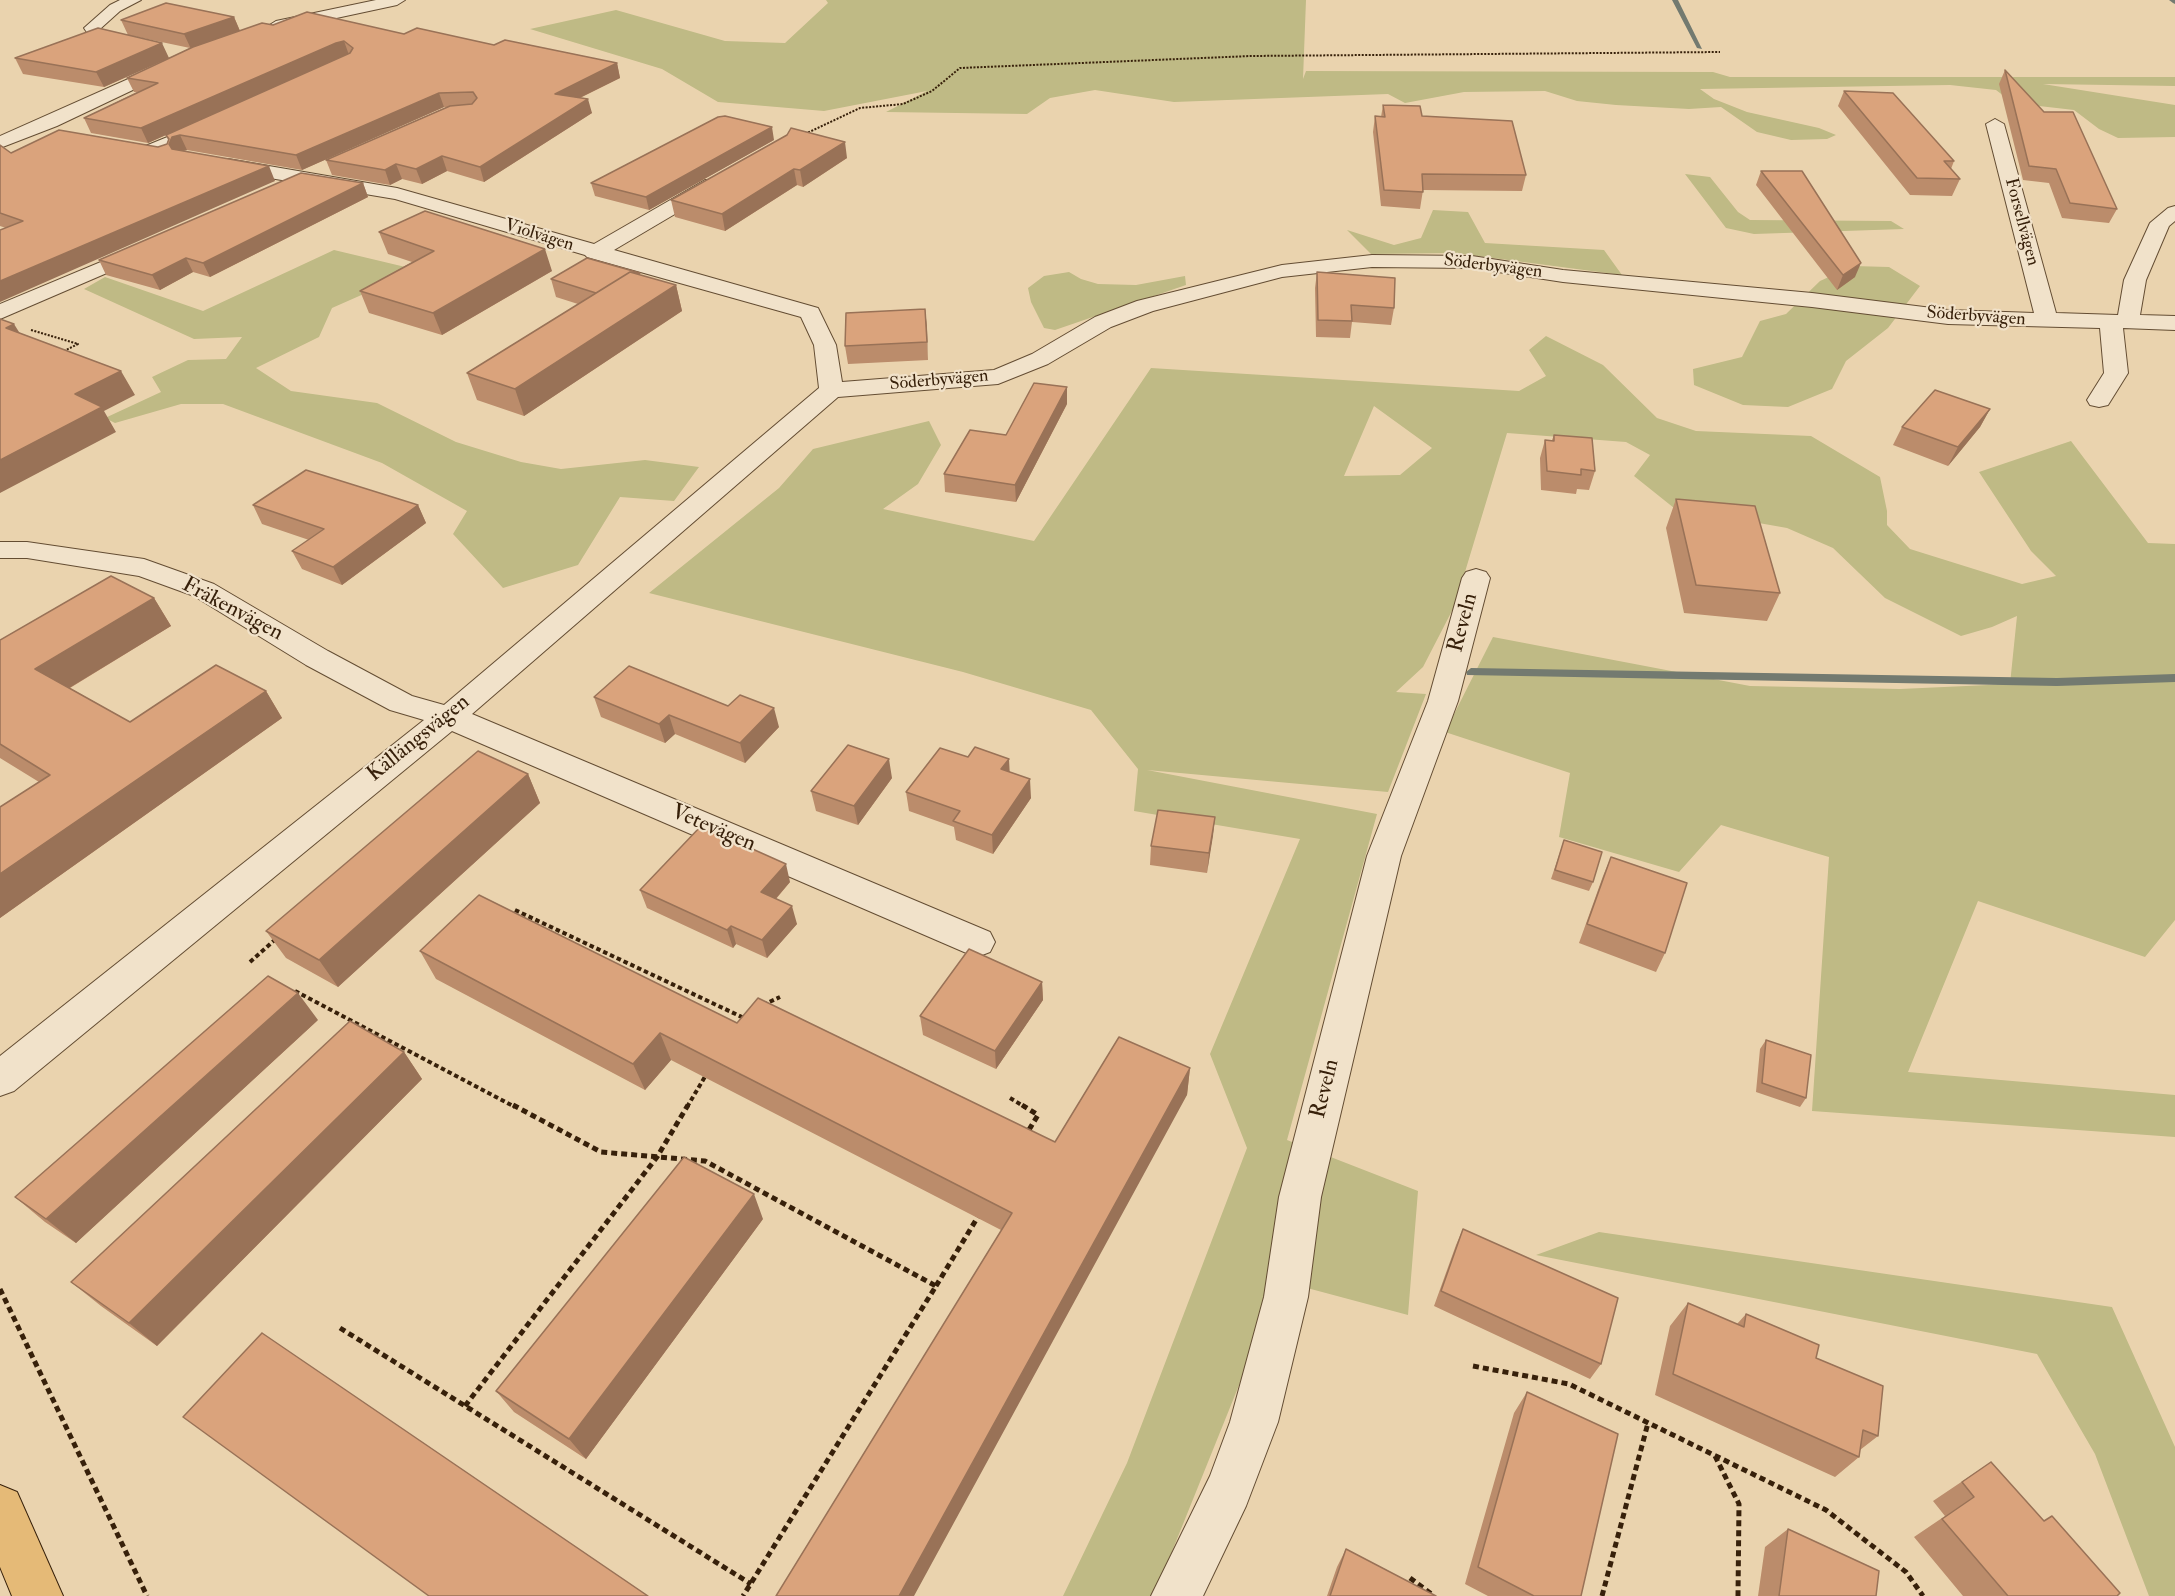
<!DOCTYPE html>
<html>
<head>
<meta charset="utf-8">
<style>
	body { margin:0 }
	canvas { display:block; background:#ead3ae }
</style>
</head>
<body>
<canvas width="2175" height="1596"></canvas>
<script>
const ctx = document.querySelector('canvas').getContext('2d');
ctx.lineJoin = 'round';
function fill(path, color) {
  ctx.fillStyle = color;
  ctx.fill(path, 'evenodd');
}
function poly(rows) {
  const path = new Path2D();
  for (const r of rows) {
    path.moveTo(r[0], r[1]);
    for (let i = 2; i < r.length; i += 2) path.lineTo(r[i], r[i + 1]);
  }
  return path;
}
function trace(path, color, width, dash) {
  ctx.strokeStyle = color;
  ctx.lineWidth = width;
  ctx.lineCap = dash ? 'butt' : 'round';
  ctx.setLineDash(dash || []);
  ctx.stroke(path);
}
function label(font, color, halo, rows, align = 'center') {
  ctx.font = font + ' "IM FELL Double Pica",serif';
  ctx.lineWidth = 4.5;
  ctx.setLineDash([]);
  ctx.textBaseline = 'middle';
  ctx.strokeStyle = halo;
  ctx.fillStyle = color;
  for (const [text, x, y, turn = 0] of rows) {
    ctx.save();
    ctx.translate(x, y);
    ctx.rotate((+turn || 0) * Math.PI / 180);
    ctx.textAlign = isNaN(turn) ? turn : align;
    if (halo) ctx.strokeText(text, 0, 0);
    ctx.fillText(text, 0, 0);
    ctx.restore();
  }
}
fill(poly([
	[826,0,1306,0,1303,79,1306,71,1713,72,1730,77,2175,77,2175,86,2043,84,2175,105,2175,137,2118,138,2099,129,2074,110,2013,103,1996,90,1950,85,1700,89,1714,99,1747,112,1819,128,1836,135,1827,139,1791,140,1757,132,1721,107,1689,109,1616,105,1577,101,1545,91,1464,92,1405,103,1388,94,1174,102,1095,90,1050,98,1027,114,886,112,927,91,824,111,718,102,662,69,530,29,616,10,725,41,785,43,828,3],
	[1685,174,1710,177,1738,212,1750,220,1891,221,1904,229,1754,234,1726,228],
	[1433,210,1468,212,1485,243,1604,250,1622,275,1455,253,1371,254,1347,230,1394,245,1421,238],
	[334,250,418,270,332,308,319,337,256,368,291,391,377,403,456,442,521,462,561,469,645,460,699,467,674,501,620,497,578,565,503,588,453,534,467,511,382,463,223,404,181,404,115,423,105,418,161,392,152,377,188,360,226,359,242,337,194,339,84,289,105,277,203,311],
	[1853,266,1889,267,1920,286,1888,328,1846,361,1832,389,1788,407,1743,405,1694,385,1693,369,1742,357,1760,321,1786,314,1820,281],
	[1069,272,1081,279,1098,284,1136,285,1185,276,1186,285,1055,330,1044,328,1031,302,1028,288,1044,276],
	[1546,336,1603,365,1657,418,1696,431,1811,436,1880,477,1887,511,1887,525,1910,549,2022,584,2056,576,2031,551,1979,472,2071,441,2148,543,2175,544,2175,920,2145,957,1978,901,1908,1072,2175,1095,2175,1137,1812,1111,1829,857,1721,825,1679,872,1559,837,1570,773,1445,732,1493,637,1750,686,1900,689,2010,684,2017,616,1992,627,1961,636,1885,598,1833,548,1787,528,1674,508,1634,476,1650,455,1626,442,1507,433,1455,605,1423,667,1396,692,1426,694,1388,792,1147,770,1377,814,1287,1140,1418,1191,1408,1315,1281,1281,1154,1596,1063,1596,1127,1463,1247,1148,1210,1054,1300,839,1134,811,1138,769,1091,710,963,672,649,593,779,488,813,449,929,421,941,445,918,484,883,509,1034,541,1151,368,1519,391,1546,376,1529,350],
	[1374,406,1432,448,1400,475,1344,476],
	[1599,1232,2112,1307,2175,1447,2175,1596,2149,1596,2095,1454,2037,1354,1536,1255]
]), '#bfba85');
fill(poly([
	[1672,0,1678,0,1702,49,1697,48,1672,0],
	[2169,0,2175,0,2175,4,2173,3,2169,0],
	[1471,668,2057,678,2175,674,2175,682,2057,686,1467,675,1466,672,1471,668]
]), '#737a70');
const minor = poly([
	[120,0,141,0,120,11,100,29,111,34,140,41,142,44,140,47,134,49,100,41,90,37,84,28,110,5,120,0],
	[376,0,405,0,397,5,276,31,268,26,276,21,376,0],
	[171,60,179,65,177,69,57,126,0,148,0,136,171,60],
	[1995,119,2004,124,2056,313,2118,315,2124,280,2150,223,2168,208,2175,206,2175,221,2169,226,2146,280,2140,315,2175,316,2175,330,2123,328,2128,373,2108,405,2099,407,2090,405,2087,400,2104,373,2100,328,1948,324,1812,307,1563,282,1472,268,1372,267,1282,277,1153,311,1111,327,1048,364,998,384,838,397,472,714,990,932,995,942,990,952,977,957,964,952,452,731,14,1091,0,1096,0,1056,424,720,390,710,306,665,194,596,139,576,27,558,0,558,0,542,27,542,144,559,214,584,328,651,412,696,444,705,819,388,814,345,801,317,587,257,585,255,395,199,228,171,221,169,219,165,221,161,228,159,397,188,594,244,705,180,719,180,722,184,719,188,614,250,818,308,836,345,842,382,994,370,1032,354,1095,317,1137,301,1282,265,1372,255,1472,256,1563,270,1812,293,1948,310,2034,313,1986,124,1995,119],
	[209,120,218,125,215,129,157,155,150,157,141,151,143,147,209,120],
	[144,244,151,246,154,250,151,254,0,319,0,304,144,244],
	[1476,569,1486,572,1490,578,1458,701,1401,856,1321,1197,1308,1297,1278,1422,1246,1506,1203,1596,1151,1596,1210,1476,1230,1422,1264,1297,1279,1197,1367,856,1428,701,1462,578,1466,572,1476,569]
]);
const major = poly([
	[0,1485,17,1492,63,1596,12,1596,0,1567,0,1485]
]);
trace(minor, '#644d33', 2);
trace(major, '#37200a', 2);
trace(poly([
	[805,134,860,108,903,104,932,91,960,68,1251,56,1720,52],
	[31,330,78,344,62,352]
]), '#37200a', 2, [2, 1.5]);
trace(poly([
	[515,910,744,1018],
	[250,962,277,938],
	[295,991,515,1107],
	[763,1005,780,997],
	[1010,1098,1025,1107],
	[687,1107,706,1075]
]), '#37200a', 4, [4.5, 3]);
trace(poly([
	[513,1105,601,1152,705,1161,936,1286,743,1596],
	[1022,1105,1038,1115,1027,1133],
	[936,1286,979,1215],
	[0,1289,147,1596],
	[340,1328,751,1584],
	[1473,1366,1569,1384,1826,1510,1906,1572,1923,1596],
	[465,1406,657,1157,688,1105],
	[1715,1456,1739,1504,1738,1596],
	[1410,1578,1434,1596],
	[1602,1596,1648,1423]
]), '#37200a', 5, [6, 4]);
fill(minor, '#f1e2ca');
fill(major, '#e5ba77');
fill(poly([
	[234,17,240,31,273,25,404,34,494,45,617,63,620,78,580,98,592,113,484,182,447,171,422,184,402,179,390,185,332,175,326,160,447,107,444,107,302,170,187,150,183,151,275,181,6,228,0,226,0,145,11,153,158,147,167,144,168,140,166,135,341,57,148,143,91,133,84,118,137,92,134,92,127,78,190,48,128,35,121,20],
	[15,58,169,58,104,87,23,74],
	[2005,70,2117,209,2109,223,2062,218,2049,183,2023,180,1999,84],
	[1844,91,1954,161,1951,169,1960,179,1952,196,1910,195,1838,106],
	[1383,105,1422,116,1526,175,1522,191,1423,190,1420,209,1381,206,1373,132,1375,116,1381,117],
	[787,135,847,158,803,187,797,185,725,231,675,217,671,200],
	[774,140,649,210,595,196,591,183],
	[1761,171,1855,277,1837,290,1756,185],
	[363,183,368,197,210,277,193,272,160,290,106,275,99,260],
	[379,232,552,271,442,335,369,313,360,291,412,262,388,254],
	[1317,272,1394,308,1391,325,1352,322,1350,338,1316,337,1315,288],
	[640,275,676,285,682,311,524,416,477,400,467,373,578,304,556,297,551,279],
	[925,309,928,360,848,364,845,346],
	[1067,404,1016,502,945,492,944,474,1006,435],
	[1990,409,1980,427,1948,466,1893,445,1902,427],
	[1554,435,1595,471,1589,490,1577,489,1576,494,1541,490,1540,458,1545,440,1552,440],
	[1676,499,1780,593,1767,621,1684,613,1666,528],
	[253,505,418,505,426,523,342,585,302,569,292,551,309,540,262,524],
	[154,598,171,626,70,688,130,722,266,691,282,718,0,918,0,807,39,782,0,758,0,640],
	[594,697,779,727,745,763,675,734,665,743,601,717],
	[968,757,1009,759,1009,772,1031,798,993,854,956,840,954,827,909,811,906,792],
	[528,774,540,803,338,987,286,958,266,931],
	[892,778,858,825,816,811,811,791],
	[1215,817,1207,873,1150,865,1151,846],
	[1564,840,1593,882,1589,891,1551,879],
	[1611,857,1665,953,1656,972,1579,943,1603,876],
	[790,882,776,899,797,924,767,958,736,944,733,948,647,908,640,890],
	[420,951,737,1023,1055,1142,1190,1068,1187,1095,1001,1230,671,1060,645,1090,436,979],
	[1042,982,1043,1000,996,1069,923,1035,920,1016],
	[318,1020,76,1243,45,1222,15,1197],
	[1766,1040,1806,1098,1800,1107,1756,1092,1760,1049],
	[404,1052,422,1079,157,1346,101,1306,71,1282],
	[763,1219,586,1459,514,1412,496,1391],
	[1463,1229,1601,1364,1590,1379,1434,1306,1456,1245],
	[1688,1303,1737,1324,1746,1314,1816,1358,1878,1436,1860,1450,1859,1457,1835,1477,1655,1395,1670,1326],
	[1527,1392,1581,1596,1488,1596,1465,1584,1514,1413],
	[1991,1462,2044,1521,2052,1516,2117,1596,1963,1596,1914,1537,1945,1516,1933,1501],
	[1788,1529,1876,1596,1758,1596,1765,1547],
	[1346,1549,1436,1596,1327,1596,1337,1567]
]), '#bb8c6b');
fill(poly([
	[234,17,240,31,191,49,184,34],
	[344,41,349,55,341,57,148,143,141,128,336,43],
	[162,43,169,58,104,87,96,72],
	[617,63,620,78,559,108,555,94],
	[439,93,444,107,302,170,296,155],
	[588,99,592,113,484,182,480,167],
	[772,127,774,140,649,210,646,197],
	[180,135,187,150,179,152,176,159,169,144,172,137],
	[845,142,847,158,803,187,800,170],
	[442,156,447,171,422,184,416,169],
	[396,164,402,179,390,185,385,170],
	[269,166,275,181,0,302,0,281],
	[794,169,797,185,725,231,722,214],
	[363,183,368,197,210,277,203,263],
	[545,249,552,271,442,335,433,313],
	[186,258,193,272,160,290,152,275],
	[1861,263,1855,277,1837,290,1843,275],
	[676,285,682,311,524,416,515,389],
	[925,309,927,327,928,360,927,342],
	[14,324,29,348,6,328],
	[121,371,135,395,104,411,116,432,0,493,0,460,75,394],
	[1067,387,1067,404,1016,502,1015,485],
	[1990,409,1980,427,1948,466,1958,447],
	[418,505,426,523,342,585,333,567],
	[154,598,171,626,56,696,35,669],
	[266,691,282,718,0,918,0,874],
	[774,708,779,727,745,763,740,743],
	[669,715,675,734,665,743,659,724],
	[889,759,892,778,858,825,854,806],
	[1009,759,1010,778,1001,769],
	[528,774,540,803,338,987,319,960],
	[1030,779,1031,798,993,854,992,835],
	[1215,817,1213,836,1207,873,1209,853],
	[786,864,790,882,766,910,761,892],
	[792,906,797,924,767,958,762,940],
	[731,926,736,944,733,948,727,930],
	[1042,982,1043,1000,996,1069,995,1051],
	[298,993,318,1020,76,1243,46,1219],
	[660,1033,671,1060,645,1090,633,1064],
	[404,1052,422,1079,157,1346,129,1323],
	[1190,1068,1187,1095,914,1596,899,1596],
	[754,1194,763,1219,586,1459,569,1439]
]), '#997257');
const building = poly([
	[166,3,234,17,184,34,121,20,166,3],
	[307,12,404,34,417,28,494,45,505,40,617,63,555,94,588,99,480,167,442,156,416,169,396,164,385,170,326,160,450,106,472,104,477,98,473,92,439,93,296,155,180,135,172,137,169,144,172,149,269,166,0,281,0,230,23,221,0,213,0,145,11,153,59,130,158,147,167,144,169,139,166,135,350,53,353,48,344,41,336,43,141,128,84,118,158,83,127,78,193,47,262,23,273,25,307,12],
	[98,28,162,43,96,72,15,58,98,28],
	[2005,70,2044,112,2073,112,2117,209,2070,203,2056,169,2029,166,2005,70],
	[1844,91,1893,93,1954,161,1944,161,1960,179,1917,178,1844,91],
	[1383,105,1420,106,1422,116,1512,121,1526,175,1422,174,1423,192,1384,190,1375,116,1385,117,1383,105],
	[725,116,772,127,646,197,591,183,718,117,725,116],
	[791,128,845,142,800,170,794,169,722,214,671,200,787,135,791,128],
	[1761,171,1802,171,1861,263,1843,275,1761,171],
	[301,173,363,183,203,263,186,258,152,275,99,260,301,173],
	[425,211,545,249,433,313,360,291,434,251,379,232,425,211],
	[587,258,640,273,639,274,630,272,596,293,551,279,587,258],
	[630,272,676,285,515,389,467,373,630,272],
	[1317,272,1395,278,1394,308,1351,305,1352,321,1318,320,1317,272],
	[925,309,927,342,845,346,846,313,925,309],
	[0,319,14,324,6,328,121,371,75,394,102,407,0,460,0,319],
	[1034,383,1067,387,1015,485,944,474,970,430,1006,435,1034,383],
	[1935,390,1990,409,1958,447,1902,427,1935,390],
	[1554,435,1592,438,1595,471,1581,469,1581,475,1547,471,1545,440,1554,441,1554,435],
	[306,470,418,505,333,567,292,551,324,529,253,505,306,470],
	[1676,499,1755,506,1780,593,1696,585,1676,499],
	[111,576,154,598,35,669,130,722,216,665,266,691,0,874,0,807,50,775,0,744,0,640,111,576],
	[629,666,728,706,740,695,774,708,740,743,669,715,659,724,594,697,629,666],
	[848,745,889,759,854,806,811,791,848,745],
	[975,747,1009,759,1001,769,1030,779,992,835,953,821,960,811,906,792,940,748,968,757,975,747],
	[478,751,528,774,319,960,266,931,478,751],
	[1158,810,1215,817,1209,853,1151,846,1158,810],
	[701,826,786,864,761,892,792,906,762,940,731,926,727,930,640,890,701,826],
	[1564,840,1602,852,1593,882,1555,870,1564,840],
	[1611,857,1687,883,1665,953,1587,924,1611,857],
	[479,895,737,1023,758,998,1055,1142,1119,1037,1190,1068,899,1596,776,1596,1012,1213,660,1033,633,1064,420,951,479,895],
	[969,949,1042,982,995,1051,920,1016,969,949],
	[268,976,298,993,46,1219,15,1197,268,976],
	[350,1021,404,1052,129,1323,71,1282,350,1021],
	[1766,1040,1811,1055,1806,1098,1762,1083,1766,1040],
	[684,1157,754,1194,569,1439,496,1391,684,1157],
	[1463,1229,1618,1298,1601,1364,1441,1291,1463,1229],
	[1688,1303,1744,1327,1746,1314,1819,1345,1816,1358,1883,1386,1878,1436,1863,1430,1859,1457,1673,1374,1688,1303],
	[262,1333,648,1596,429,1596,183,1417,262,1333],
	[1527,1392,1618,1434,1581,1596,1534,1596,1478,1567,1527,1392],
	[1991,1462,2044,1521,2052,1516,2120,1593,2117,1596,2008,1596,1942,1519,1974,1497,1962,1482,1991,1462],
	[1788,1529,1879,1571,1876,1596,1779,1596,1788,1529],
	[1346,1549,1436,1596,1330,1596,1346,1549]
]);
fill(building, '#daa37c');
trace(building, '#997257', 1.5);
label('18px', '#37200a', '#f1e2ca', [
	["Forsellvägen",2021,222,75],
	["Violvägen",539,236,17],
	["Söderbyvägen",1493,267,7],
	["Söderbyvägen",1976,317,4],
	["Söderbyvägen",939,381,-5]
]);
label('22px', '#37200a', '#f1e2ca', [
	["Fräkenvägen",232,610,28],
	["Reveln",1464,623,-75],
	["Källängsvägen",419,739,-39],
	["Vetevägen",713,829,23],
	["Reveln",1326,1089,-76]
]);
</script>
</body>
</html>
